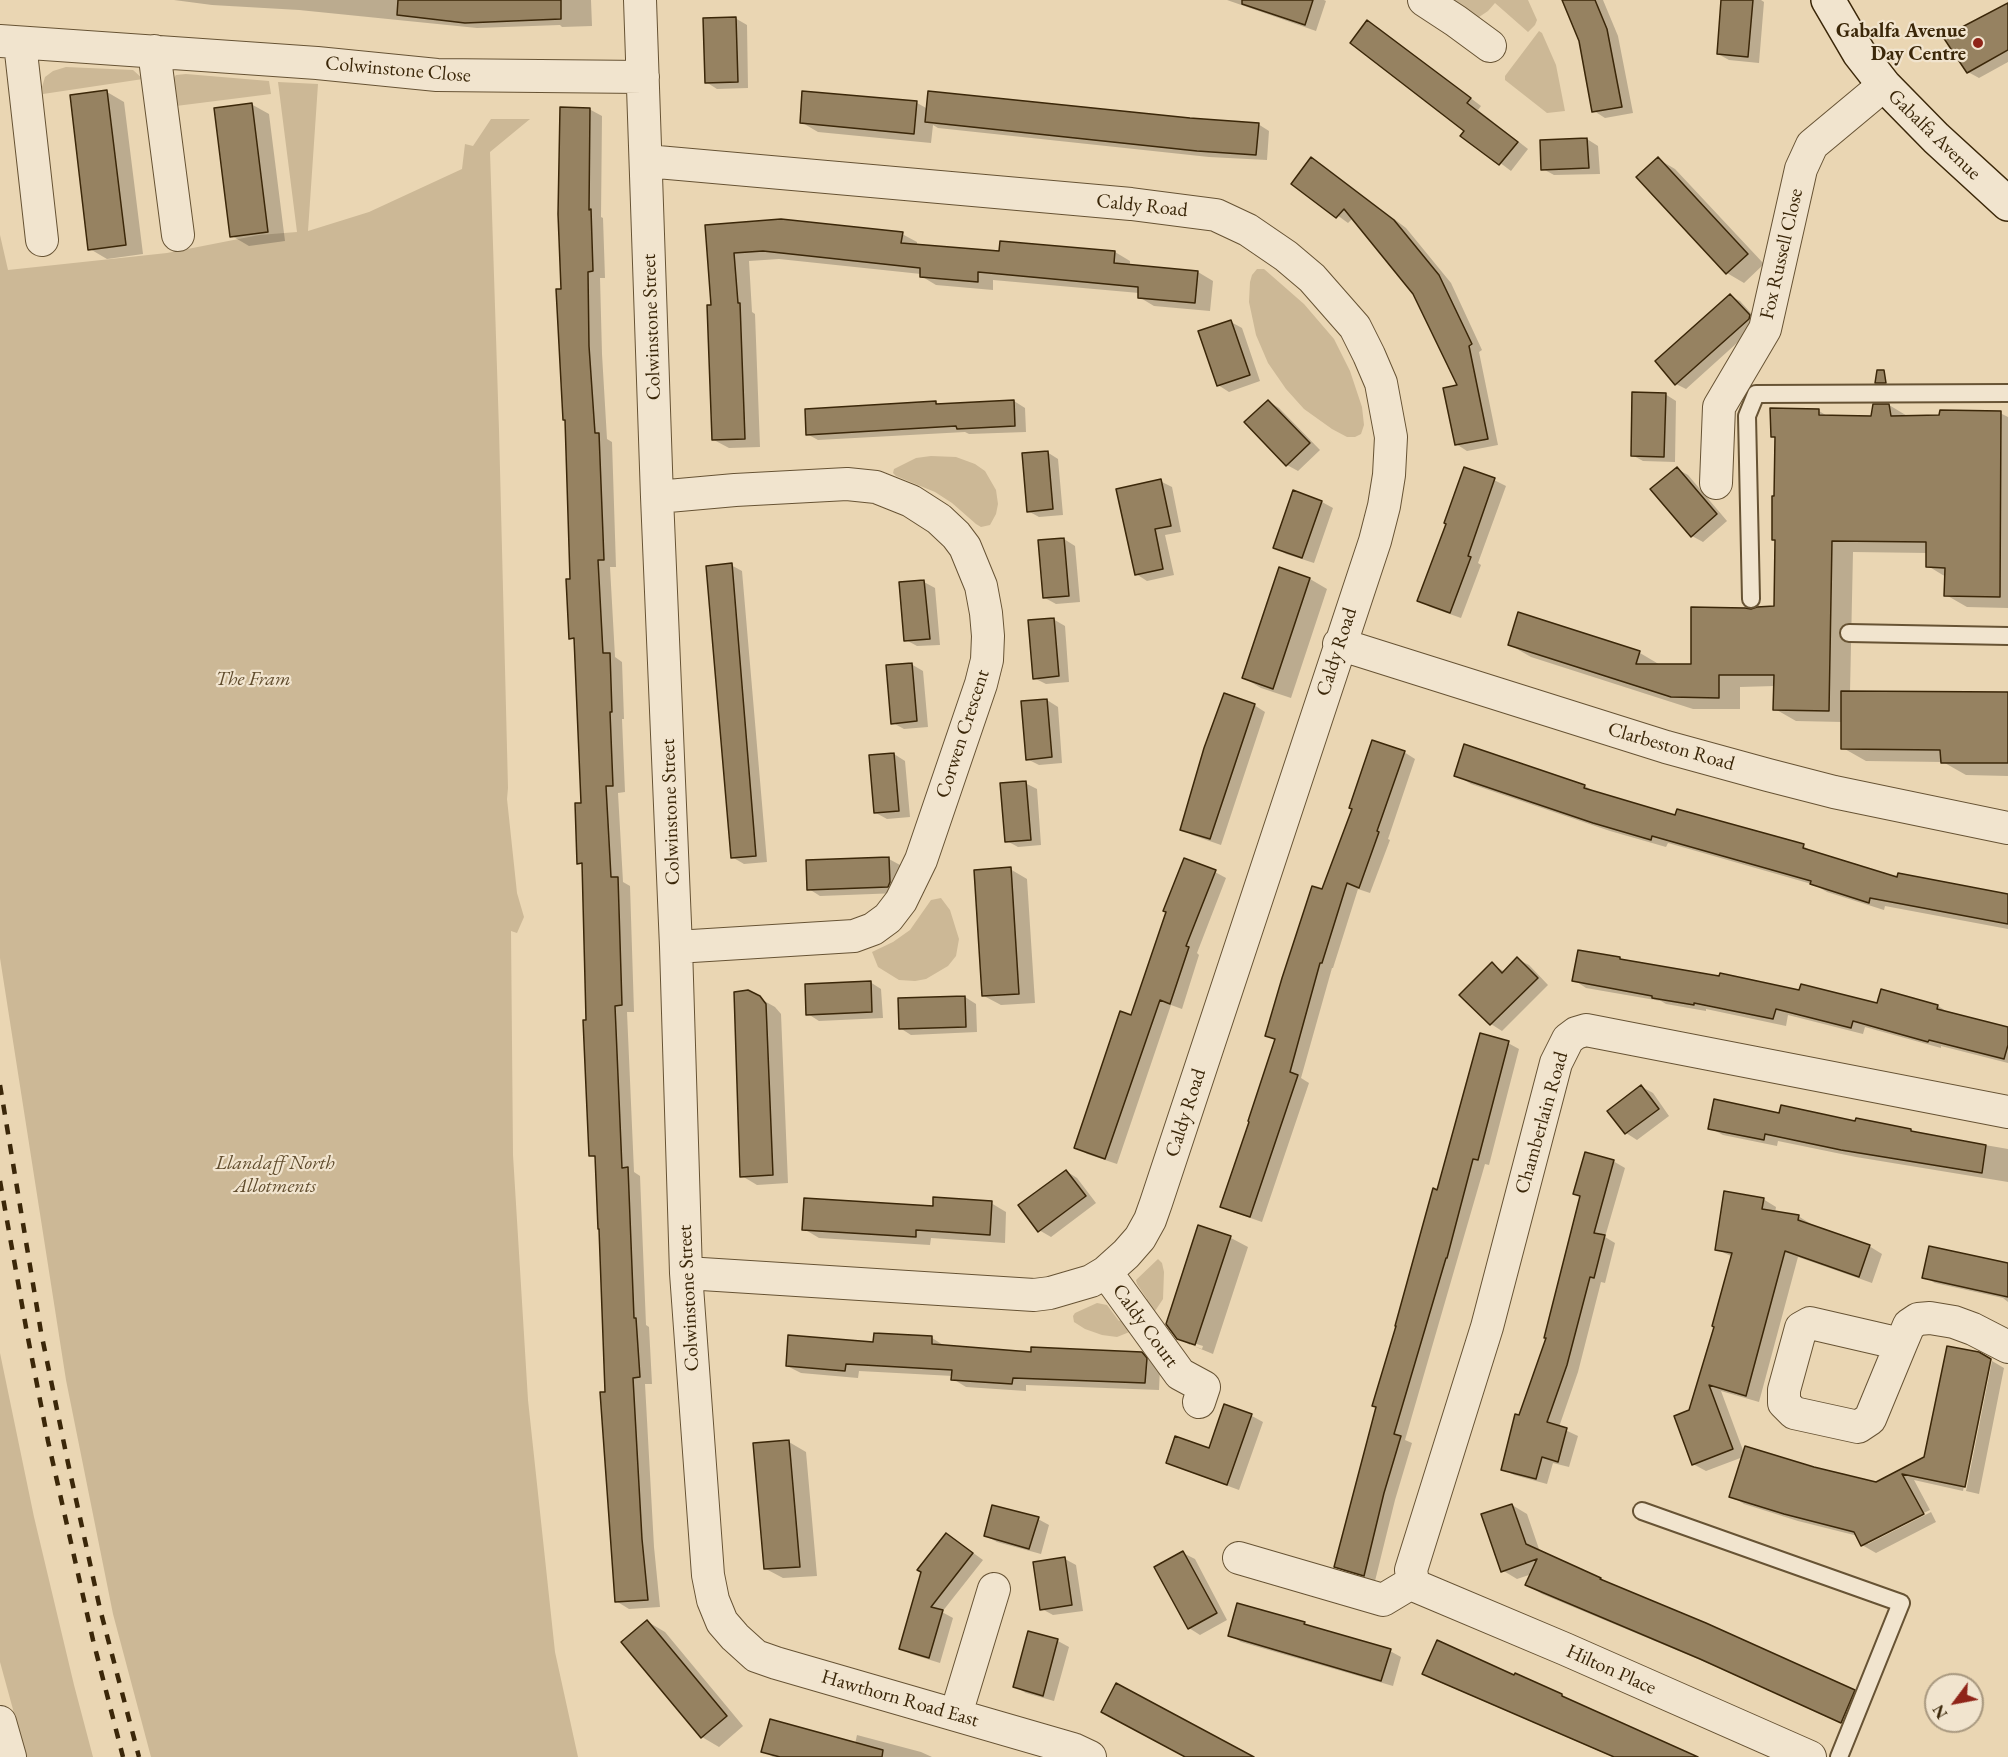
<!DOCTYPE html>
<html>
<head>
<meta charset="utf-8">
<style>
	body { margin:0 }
	#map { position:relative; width:2008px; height:1757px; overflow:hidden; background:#ead6b3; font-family:"EB Garamond",serif }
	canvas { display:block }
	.north { position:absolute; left:1924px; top:1673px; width:60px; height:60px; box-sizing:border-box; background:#f1e4ce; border:2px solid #a8987f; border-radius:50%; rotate:238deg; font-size:16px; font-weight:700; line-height:24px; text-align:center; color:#3b2709 }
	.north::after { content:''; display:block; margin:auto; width:21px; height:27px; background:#8f2418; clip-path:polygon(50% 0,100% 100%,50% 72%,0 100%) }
</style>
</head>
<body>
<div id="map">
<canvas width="2008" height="1757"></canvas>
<div class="north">N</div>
</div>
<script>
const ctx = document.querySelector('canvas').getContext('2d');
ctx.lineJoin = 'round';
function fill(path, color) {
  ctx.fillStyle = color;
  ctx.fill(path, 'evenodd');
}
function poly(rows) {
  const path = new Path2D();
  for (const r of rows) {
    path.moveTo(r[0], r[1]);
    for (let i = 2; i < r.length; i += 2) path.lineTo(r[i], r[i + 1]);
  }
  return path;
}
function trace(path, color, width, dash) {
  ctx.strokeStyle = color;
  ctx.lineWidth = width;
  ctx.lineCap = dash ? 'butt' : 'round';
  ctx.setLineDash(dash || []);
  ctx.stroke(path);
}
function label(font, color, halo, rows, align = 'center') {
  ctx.font = font + ' "EB Garamond",serif';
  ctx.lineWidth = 4.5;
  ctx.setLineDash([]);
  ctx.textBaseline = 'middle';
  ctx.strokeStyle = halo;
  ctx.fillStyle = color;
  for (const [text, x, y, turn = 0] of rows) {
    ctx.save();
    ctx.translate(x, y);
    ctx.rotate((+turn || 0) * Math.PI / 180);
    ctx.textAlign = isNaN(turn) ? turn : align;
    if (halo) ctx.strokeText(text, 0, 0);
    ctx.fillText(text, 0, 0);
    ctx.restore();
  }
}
fill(poly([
	[1441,0,1528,0,1537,20,1535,25,1528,32,1495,3,1488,11,1479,17,1466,16],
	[1539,31,1542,33,1556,65,1565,111,1547,113,1505,80,1505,76],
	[66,67,133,70,143,79,43,94,42,87,45,77,53,71],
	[186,74,269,81,271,94,176,106,173,79,176,75],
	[278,82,318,84,308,231,369,212,462,169,465,144,473,146,491,119,530,119,490,152,499,430,508,788,507,799,517,893,524,917,517,933,511,931,513,1155,528,1400,555,1652,578,1757,151,1757,113,1614,66,1380,0,958,0,235,8,270,167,253,259,235,297,232],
	[1257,269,1264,269,1304,304,1334,339,1350,371,1362,407,1364,425,1361,434,1355,437,1347,437,1332,429,1304,409,1286,389,1268,363,1256,335,1249,302,1250,282,1252,275],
	[931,456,956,457,975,464,985,471,996,490,998,504,996,514,990,525,981,527,976,524,952,503,935,492,896,476,893,473,894,469,916,458],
	[941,898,950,910,959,939,956,956,948,966,926,979,915,981,899,980,878,967,872,952,893,942,910,930,931,900],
	[1158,1259,1162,1263,1164,1272,1163,1299,1151,1317,1141,1304,1147,1299,1137,1284,1136,1280],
	[1097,1303,1107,1305,1119,1321,1126,1316,1137,1329,1117,1337,1102,1335,1085,1329,1074,1322,1073,1316,1075,1313],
	[0,1353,34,1517,74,1685,93,1757,26,1757,0,1662]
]), '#ccb896');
fill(poly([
	[174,0,591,0,592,26,562,27,560,25,477,28,299,10,212,5],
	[1227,0,1324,0,1326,1,1316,31],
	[1563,0,1603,0,1618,36,1633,113,1605,118,1594,111,1581,40],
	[1723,0,1761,0,1764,2,1759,63,1729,60,1718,54],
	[2008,8,2008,62,1979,78,1968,72],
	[735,18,747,25,748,88,717,89,706,82],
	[1368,22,1379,28,1481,106,1478,110,1528,149,1511,171,1463,135,1466,131],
	[107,92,124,102,143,254,107,259,90,249],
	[917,103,928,109,1258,124,1269,131,1267,160,1209,157,938,128,933,125,931,143,818,132,801,122],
	[251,104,269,114,285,241,249,246,232,236],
	[589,109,602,116,601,217,603,218,605,278,600,278,602,354,607,439,612,442,616,567,610,567,615,657,622,662,624,719,622,719,625,792,618,793,623,882,630,886,634,1012,627,1012,634,1172,640,1176,646,1325,649,1327,652,1384,645,1384,654,1547,660,1607,629,1609,616,1601,597,1159,591,1155,583,865,579,863,582,804,576,641,571,638,572,580,562,290],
	[1587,139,1598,146,1600,174,1554,175,1543,169],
	[1312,159,1323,165,1406,228,1451,283,1482,350,1479,352,1498,445,1467,451,1456,444,1459,386,1415,293,1353,218,1348,223,1293,183],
	[1658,159,1675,169,1764,264,1744,283,1727,273,1638,177],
	[707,226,902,234,917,242,917,246,1001,253,1002,242,1115,252,1130,261,1130,266,1198,272,1213,281,1210,311,1154,306,1139,297,1139,293,993,280,993,290,936,285,921,276,921,274,779,259,749,261,752,312,755,314,760,447,729,448,714,440,712,306],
	[1730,296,1740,301,1759,322,1758,324,1686,389,1676,384],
	[1231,322,1242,328,1260,381,1229,392,1218,385],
	[1665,394,1676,401,1675,462,1643,461,1632,455],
	[1014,401,1025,408,1026,432,969,434,965,432,818,440,807,434,935,403,939,405],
	[1268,401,1279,408,1320,450,1298,471,1287,465],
	[1889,405,1909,417,2000,413,2008,417,2008,608,1967,607,1946,595,1946,577,1928,566,1928,553,1853,552,1850,692,2008,694,2008,776,1966,775,1943,762,1866,761,1843,748,1843,722,1796,721,1775,709,1775,686,1740,687,1740,709,1693,709,1531,657,1510,645,1519,614,1640,653,1662,666,1692,666,1751,611,1776,608,1776,541,1774,539,1777,439,1772,436,1819,411,1829,417,1873,417],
	[1047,452,1058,459,1063,515,1039,517,1028,511],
	[1465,469,1494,480,1506,486,1478,563,1481,565,1461,618,1430,607,1419,601,1448,523],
	[1677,469,1688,475,1727,521,1703,542,1692,536],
	[1160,481,1172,487,1181,532,1165,535,1174,575,1147,581,1136,574],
	[1322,502,1333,508,1314,563,1286,554,1274,547],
	[1064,539,1075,546,1080,602,1056,604,1045,598],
	[731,565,742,571,767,862,744,864,732,857],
	[1280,569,1310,579,1327,589,1291,698,1261,688,1244,678],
	[924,582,935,588,940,645,917,646,906,640],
	[1053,619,1065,626,1069,682,1046,684,1034,678],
	[911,664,923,671,928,727,904,729,893,723],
	[1047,700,1058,707,1062,763,1039,765,1027,759],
	[1254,705,1265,712,1221,845,1192,835,1181,829],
	[1404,752,1415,759,1388,839,1390,840,1370,893,1358,889,1333,968,1332,968,1301,1078,1309,1083,1262,1222,1233,1212,1222,1206,1276,1041,1267,1036,1323,891],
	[894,754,905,761,910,817,887,819,876,813],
	[1456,775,1585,786,1597,793,1676,817,1803,846,1817,854,1898,879,2008,895,2008,929,1885,906,1884,910,1827,892,1815,885,1668,843,1666,847,1610,831,1471,784],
	[1025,783,1037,789,1041,845,1018,847,1007,841],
	[889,859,900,865,901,889,899,893,820,896,809,889],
	[1010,869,1027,879,1035,1003,1001,1005,984,996],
	[1215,872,1226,878,1197,953,1199,955,1182,1009,1171,1005,1117,1164,1087,1154,1076,1147,1132,1017],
	[1517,959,1529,965,1548,985,1502,1031,1491,1024,1461,995,1492,964,1505,972],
	[1624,961,1878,1005,1938,1006,1951,1014,2008,1028,2008,1063,1941,1046,1941,1048,1865,1027,1863,1034,1788,1015,1786,1026,1706,1009,1706,1011,1666,1004,1661,1001,1586,988,1574,980],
	[870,982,881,989,883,1018,819,1021,808,1014],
	[965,997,976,1004,977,1032,911,1035,900,1028],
	[759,998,775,1007,781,1014,788,1183,757,1185,742,1176],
	[1508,1043,1519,1049,1489,1165,1485,1164,1405,1440,1412,1443,1395,1500,1375,1581,1347,1573,1336,1566,1377,1408,1438,1192],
	[1642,1087,1653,1093,1669,1116,1637,1140,1626,1133],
	[1780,1114,1911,1130,1916,1133,2008,1149,2008,1182,1856,1157,1778,1141,1777,1146,1723,1135,1710,1128],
	[1613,1161,1625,1168,1605,1237,1615,1243,1605,1283,1601,1282,1578,1372,1559,1427,1578,1436,1569,1467,1553,1463,1547,1484,1514,1475,1503,1469,1547,1338,1581,1197,1575,1193],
	[1066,1171,1077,1178,1096,1203,1051,1237,1039,1230],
	[1763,1199,1776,1207,1775,1213,1798,1216,1811,1224,1811,1226,1869,1246,1882,1254,1872,1283,1798,1257,1759,1402,1721,1391,1744,1453,1876,1484,1925,1458,1990,1359,1963,1491,1914,1480,1930,1510,1868,1540,1868,1544,1931,1512,1936,1522,1876,1553,1862,1545,1858,1536,1798,1521,1744,1504,1731,1496,1743,1457,1706,1471,1693,1464,1691,1411,1716,1326,1733,1257,1716,1249],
	[991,1203,1006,1212,1005,1243,931,1238,930,1245,819,1238,804,1229,934,1207],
	[1199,1227,1231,1238,1248,1247,1213,1354,1191,1345,1202,1349,1203,1346,1190,1342,1190,1345,1178,1338],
	[2008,1263,2008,1302,2003,1298,1935,1283,1924,1277],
	[932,1338,945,1346,1033,1353,1141,1353,1155,1361,1160,1367,1159,1390,1026,1385,1026,1391,966,1387,953,1379,953,1376,859,1371,858,1378,801,1373,787,1366,874,1344],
	[1992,1361,2004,1368,1979,1494,1966,1491],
	[1225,1406,1252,1416,1263,1422,1239,1490,1179,1468,1168,1462,1210,1450],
	[789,1442,806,1452,817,1576,783,1578,766,1569],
	[1512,1505,1527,1514,1540,1552,1854,1691,1869,1700,1857,1730,1717,1667,1542,1594,1527,1585,1532,1574,1517,1579,1502,1570],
	[1038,1519,1049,1525,1041,1554,997,1542,986,1536],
	[947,1534,983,1560,942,1612,953,1618,940,1663,911,1654,900,1648],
	[1183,1553,1195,1559,1227,1620,1200,1635,1189,1628],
	[1065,1559,1076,1565,1083,1611,1053,1615,1042,1609],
	[1238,1605,1304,1623,1314,1629,1390,1651,1401,1657,1393,1686,1241,1642,1230,1635],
	[648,1622,665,1632,743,1726,719,1747,702,1737],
	[1029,1633,1058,1641,1069,1647,1054,1701,1026,1693,1015,1687],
	[1435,1680,1562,1696,1695,1757,1613,1757],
	[857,1735,921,1752,932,1757,773,1757,762,1751,855,1744]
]), '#0003');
const building = poly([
	[398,0,561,0,561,19,465,23,397,15,398,0],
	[1242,0,1313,0,1305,25,1242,4,1242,0],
	[1562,0,1595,0,1607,29,1622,107,1592,112,1579,41,1562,0],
	[1721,0,1753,0,1748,57,1717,54,1721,0],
	[2008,3,2008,50,1967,73,1943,37,2008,3],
	[736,17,738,82,705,83,703,18,736,17],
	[1367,20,1471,98,1467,103,1518,142,1499,165,1460,136,1464,131,1350,43,1367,20],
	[107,90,126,245,88,250,70,95,107,90],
	[802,91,917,101,914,134,800,123,802,91],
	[928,91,1190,118,1259,123,1256,155,1197,151,925,122,928,91],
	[252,103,268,232,230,237,214,108,252,103],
	[560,107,590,108,589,210,591,209,593,271,588,272,589,346,595,433,599,433,604,560,598,560,603,653,610,653,612,712,610,712,613,786,606,786,611,877,618,877,622,1005,615,1006,622,1168,628,1167,634,1318,636,1318,640,1377,633,1378,642,1539,648,1600,615,1602,600,1392,605,1392,599,1229,598,1229,595,1156,589,1156,583,1020,586,1020,582,863,577,864,575,803,581,803,574,638,569,639,566,579,570,579,565,420,563,420,556,289,561,289,558,214,560,107],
	[1587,138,1589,168,1541,170,1540,140,1587,138],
	[1311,157,1394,220,1439,275,1472,344,1469,346,1488,439,1455,445,1443,388,1457,385,1413,294,1344,209,1336,218,1291,184,1311,157],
	[1658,157,1748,254,1726,274,1636,177,1658,157],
	[781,219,903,232,901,243,999,251,1000,241,1115,251,1114,263,1198,271,1195,303,1138,298,1138,287,978,272,978,282,920,277,920,268,763,251,734,253,738,303,740,303,745,439,712,440,707,305,711,305,705,225,781,219],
	[1730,294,1750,315,1749,319,1675,385,1655,361,1730,294],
	[1231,320,1250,375,1217,386,1198,331,1231,320],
	[1877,370,1884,370,1886,383,1875,383,1877,370],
	[1632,392,1666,393,1664,457,1631,456,1632,392],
	[1014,400,1015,426,957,429,956,426,806,435,805,409,936,401,936,404,1014,400],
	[1268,400,1310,443,1286,466,1244,422,1268,400],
	[1873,404,1889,404,1891,416,1939,415,1940,410,2001,411,2000,597,1944,596,1945,568,1926,567,1926,542,1832,541,1829,711,1773,710,1774,675,1719,675,1719,698,1671,697,1508,645,1518,612,1640,651,1636,664,1691,664,1691,607,1745,608,1751,609,1757,607,1774,606,1775,540,1772,540,1772,496,1774,496,1775,437,1771,437,1770,408,1819,409,1819,415,1871,416,1873,404],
	[1048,451,1053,509,1027,512,1022,453,1048,451],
	[1464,467,1495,478,1468,556,1471,557,1450,613,1417,601,1446,524,1444,523,1464,467],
	[1677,467,1717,514,1691,537,1650,489,1677,467],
	[1161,479,1171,526,1155,529,1163,569,1135,575,1116,489,1161,479],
	[1293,490,1322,501,1302,558,1273,548,1293,490],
	[1064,538,1069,596,1043,598,1038,540,1064,538],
	[732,563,756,856,731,858,706,566,732,563],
	[1279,567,1310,578,1273,689,1242,678,1279,567],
	[924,580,930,639,904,641,899,582,924,580],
	[1054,618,1059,676,1033,679,1028,620,1054,618],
	[912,663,917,721,891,724,886,665,912,663],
	[1841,691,2008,692,2008,763,1941,763,1940,750,1841,749,1841,691],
	[1224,693,1255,704,1210,839,1180,830,1204,748,1224,693],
	[1047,699,1052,757,1026,760,1021,701,1047,699],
	[1372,740,1405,751,1377,831,1379,832,1359,888,1347,883,1322,963,1320,963,1290,1072,1298,1075,1250,1217,1220,1207,1249,1122,1248,1121,1275,1039,1265,1036,1282,978,1312,886,1322,889,1352,809,1349,808,1372,740],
	[1464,744,1585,785,1584,788,1675,815,1677,809,1804,844,1803,848,1897,877,1898,873,2008,894,2008,924,1870,898,1869,903,1810,884,1811,881,1652,836,1651,840,1593,823,1454,776,1464,744],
	[894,753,899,811,874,813,869,755,894,753],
	[1026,781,1031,840,1005,842,1000,783,1026,781],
	[889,857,890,882,888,887,807,890,806,860,889,857],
	[1184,858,1216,870,1186,946,1189,947,1170,1004,1160,1000,1105,1159,1074,1148,1120,1011,1131,1015,1166,912,1163,911,1184,858],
	[1011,867,1019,994,982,996,974,870,1011,867],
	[1578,950,1620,957,1620,959,1719,976,1720,973,1799,990,1801,984,1877,1003,1881,989,1938,1005,1937,1009,2008,1027,2008,1045,2004,1059,1929,1040,1928,1042,1853,1021,1851,1028,1776,1009,1773,1019,1694,1003,1694,1005,1652,998,1652,996,1572,981,1578,950],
	[1517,957,1538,978,1490,1025,1459,995,1492,962,1502,973,1517,957],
	[871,981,872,1012,806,1015,805,984,871,981],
	[748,990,760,996,766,1004,773,1175,740,1177,734,992,748,990],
	[965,996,966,1027,899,1029,898,998,965,996],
	[1480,1033,1509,1041,1478,1160,1473,1159,1447,1258,1446,1258,1394,1434,1401,1436,1384,1493,1364,1576,1334,1567,1376,1407,1372,1406,1396,1326,1395,1326,1433,1188,1437,1190,1480,1033],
	[1641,1085,1659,1109,1625,1134,1607,1111,1641,1085],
	[1714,1099,1779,1113,1781,1105,1855,1121,1856,1118,1911,1129,1911,1131,1986,1145,1982,1173,1841,1150,1765,1134,1764,1140,1708,1129,1714,1099],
	[1585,1152,1614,1160,1594,1233,1605,1235,1594,1278,1590,1277,1567,1365,1547,1422,1567,1428,1558,1462,1542,1457,1536,1479,1501,1470,1515,1414,1519,1415,1546,1338,1544,1338,1580,1196,1573,1194,1585,1152],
	[1066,1170,1086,1196,1038,1232,1018,1205,1066,1170],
	[1724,1191,1764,1198,1762,1209,1799,1215,1798,1220,1870,1245,1859,1277,1785,1251,1746,1396,1709,1385,1733,1449,1692,1465,1674,1416,1689,1410,1714,1327,1712,1326,1732,1253,1715,1250,1724,1191],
	[933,1197,992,1201,990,1235,916,1230,916,1237,802,1230,804,1198,933,1206,933,1197],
	[1198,1225,1231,1236,1195,1345,1177,1339,1166,1324,1198,1225],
	[1929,1246,2008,1263,2008,1297,1922,1278,1929,1246],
	[874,1333,932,1336,932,1344,1031,1352,1031,1347,1142,1352,1147,1358,1145,1383,1013,1378,1012,1384,951,1380,952,1370,846,1364,845,1371,786,1366,788,1335,873,1342,874,1333],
	[1947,1346,1979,1352,1991,1359,1965,1487,1902,1474,1924,1514,1861,1546,1854,1532,1784,1514,1729,1497,1745,1446,1814,1467,1876,1482,1924,1457,1947,1346],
	[1224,1404,1252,1414,1227,1485,1166,1463,1175,1436,1209,1448,1224,1404],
	[789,1440,800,1567,764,1569,753,1443,789,1440],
	[1512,1504,1526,1544,1601,1578,1600,1579,1706,1623,1855,1690,1841,1723,1700,1659,1525,1585,1537,1559,1501,1572,1481,1514,1512,1504],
	[992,1505,1039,1517,1029,1549,984,1536,992,1505],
	[946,1533,973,1553,931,1607,943,1610,929,1658,899,1649,921,1572,917,1570,946,1533],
	[1183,1551,1217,1613,1188,1629,1154,1567,1183,1551],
	[1065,1557,1072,1605,1040,1610,1033,1562,1065,1557],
	[1237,1603,1305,1622,1304,1624,1391,1649,1381,1681,1228,1636,1237,1603],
	[647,1620,727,1716,701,1738,621,1642,647,1620],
	[1028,1631,1058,1639,1043,1696,1013,1687,1028,1631],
	[1437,1640,1514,1675,1515,1673,1562,1694,1562,1696,1698,1757,1614,1757,1422,1674,1437,1640],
	[1116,1683,1254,1757,1185,1757,1101,1712,1116,1683],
	[770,1719,883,1750,882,1757,780,1757,761,1752,770,1719]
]);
fill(building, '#968261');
trace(building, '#3b2709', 1.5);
const lane = poly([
	[1751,599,1747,416,1756,394,2008,393],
	[1849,633,2008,636],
	[1642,1511,1901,1603,1839,1757]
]);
const street = poly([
	[640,0,657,497,676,947,686,1273,708,1575,713,1600,722,1622,735,1637,756,1656,776,1663,1073,1749,1090,1757],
	[1424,0,1456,21,1490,46],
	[0,41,317,63,437,75,643,77],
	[20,43,42,240],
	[154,51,178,235],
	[646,161,1131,204,1216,215,1248,230,1286,256,1312,278,1355,327,1369,355,1381,383,1391,437,1389,475,1384,506,1375,541,1156,1203,1150,1220,1140,1238,1126,1254,1106,1272,1091,1281,1050,1293,1034,1295,686,1273],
	[1716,483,1719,407,1765,329,1801,169,1812,145,1884,85],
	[657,497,735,490,847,484,876,487,911,501,939,519,956,535,965,547,981,586,986,613,988,636,987,660,981,684,921,860,901,901,888,918,873,929,854,936,676,947],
	[1339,644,1666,747,1768,775,1834,792,2008,828],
	[1106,1272,1180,1374,1204,1387,1199,1402],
	[1901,1344,1810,1323,1801,1328,1784,1390,1784,1403,1794,1413,1858,1427,1870,1419,1901,1344,1909,1325,1918,1319,1930,1318,1954,1322,1973,1329,2008,1347],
	[1239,1558,1383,1600,1413,1582],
	[956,1714,994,1589],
	[0,1722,10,1757],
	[1810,1757,1565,1649,1418,1587,1413,1582,1411,1570,1487,1327,1556,1063,1568,1039,1576,1033,1586,1030,2008,1112]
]);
const secondary = poly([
	[1828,0,1859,53,1884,85,1936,138,2008,204]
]);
trace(lane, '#675334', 20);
trace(street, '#675334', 34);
trace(secondary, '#3b2709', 36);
trace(lane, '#f1e4ce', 16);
trace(street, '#f1e4ce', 32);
trace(secondary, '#f1e4ce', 33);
trace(poly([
	[0,1085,41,1332,68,1463,100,1609,139,1757],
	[0,1181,27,1333,48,1441,93,1640,123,1757]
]), '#3b2709', 4.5, [10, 10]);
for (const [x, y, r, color] of [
	[1978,43,6,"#8f2418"]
]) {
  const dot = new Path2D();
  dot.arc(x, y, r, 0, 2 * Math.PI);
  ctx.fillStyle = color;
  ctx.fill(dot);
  trace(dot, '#f1e4ce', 2);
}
label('bold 20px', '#3b2709', '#f1e4ce', [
	["Gabalfa Avenue",1966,32],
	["Day Centre",1966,55]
], 'right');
label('20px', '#3b2709', '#f1e4ce', [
	["Colwinstone Close",398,70,5],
	["Gabalfa Avenue",1934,135,44],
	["Caldy Road",1142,206,6],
	["Fox Russell Close",1782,254,-77],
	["Colwinstone Street",652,327,-92],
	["Caldy Road",1337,652,-72],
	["Corwen Crescent",963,734,-72],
	["Clarbeston Road",1671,747,16],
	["Colwinstone Street",671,812,-92],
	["Caldy Road",1186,1113,-72],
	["Chamberlain Road",1542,1123,-74],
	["Colwinstone Street",689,1298,-93],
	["Caldy Court",1145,1326,54],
	["Hilton Place",1611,1670,24],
	["Hawthorn Road East",900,1699,16]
]);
label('italic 20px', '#5f4b2c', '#f1e4ce', [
	["The Fram",253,680],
	["Llandaff North",275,1164],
	["Allotments",275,1187]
]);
</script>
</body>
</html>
